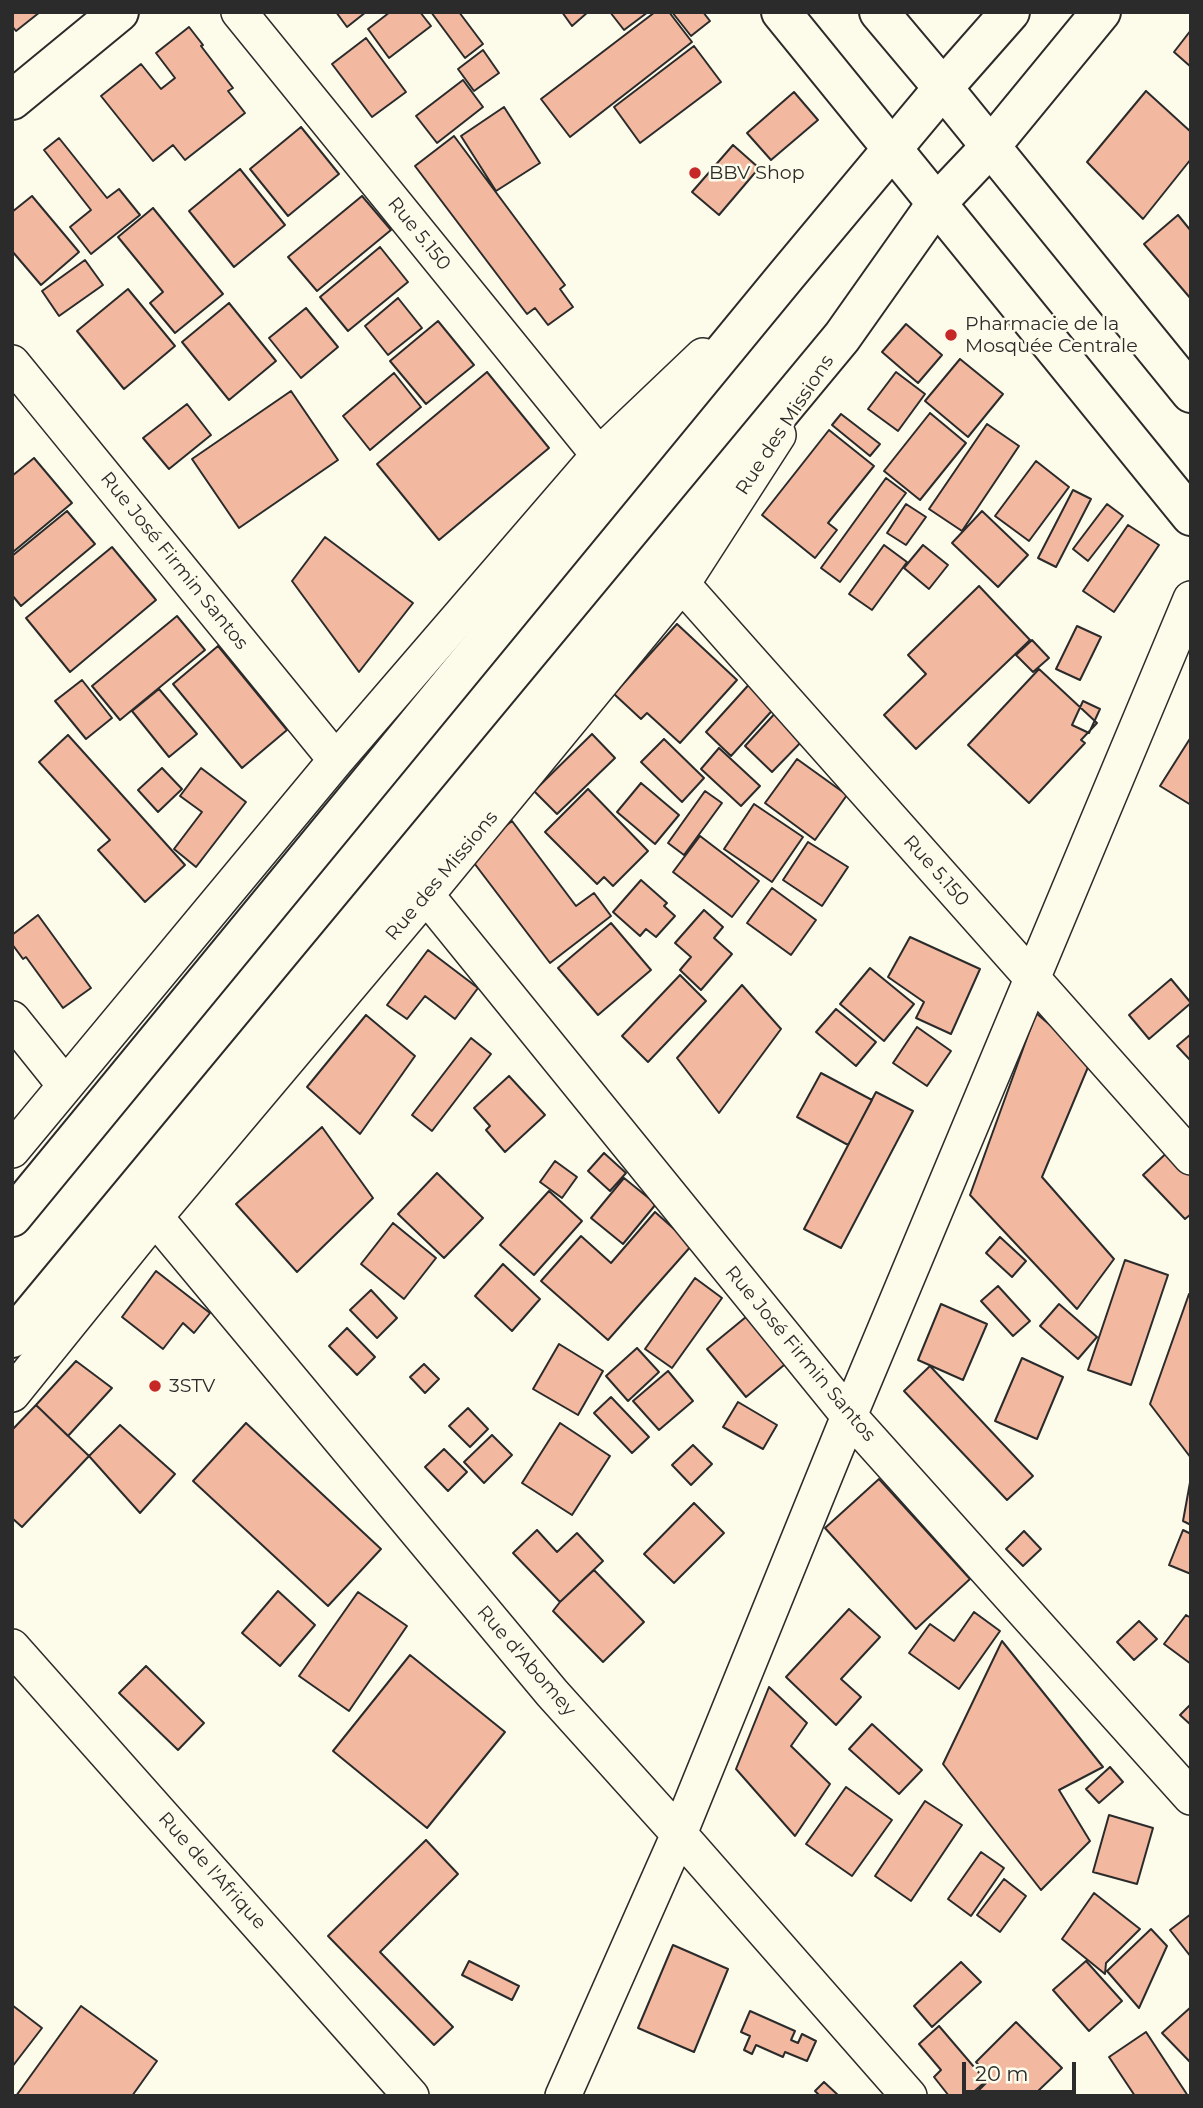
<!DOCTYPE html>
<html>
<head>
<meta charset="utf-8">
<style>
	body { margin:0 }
	#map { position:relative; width:1203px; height:2108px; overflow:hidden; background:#fdfbea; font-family:Montserrat,sans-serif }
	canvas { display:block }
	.frame { position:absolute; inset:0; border:14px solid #2b2b2b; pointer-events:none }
	.scale { position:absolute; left:962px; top:2062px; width:114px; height:32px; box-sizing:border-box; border:4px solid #2b2b2b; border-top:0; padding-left:9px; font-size:21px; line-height:24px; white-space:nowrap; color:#2b2b2b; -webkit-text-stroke:5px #fdfbea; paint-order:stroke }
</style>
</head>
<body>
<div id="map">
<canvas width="1203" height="2108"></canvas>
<div class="frame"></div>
<div class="scale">20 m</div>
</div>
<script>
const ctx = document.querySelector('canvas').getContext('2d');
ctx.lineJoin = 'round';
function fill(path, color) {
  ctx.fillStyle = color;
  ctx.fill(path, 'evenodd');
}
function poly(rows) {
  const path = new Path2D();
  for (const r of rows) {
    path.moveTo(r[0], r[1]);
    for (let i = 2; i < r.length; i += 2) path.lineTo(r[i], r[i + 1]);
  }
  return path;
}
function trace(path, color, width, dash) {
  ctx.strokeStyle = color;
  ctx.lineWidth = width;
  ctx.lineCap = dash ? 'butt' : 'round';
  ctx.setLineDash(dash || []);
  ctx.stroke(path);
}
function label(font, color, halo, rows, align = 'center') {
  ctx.font = font + ' Montserrat,sans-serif';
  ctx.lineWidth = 5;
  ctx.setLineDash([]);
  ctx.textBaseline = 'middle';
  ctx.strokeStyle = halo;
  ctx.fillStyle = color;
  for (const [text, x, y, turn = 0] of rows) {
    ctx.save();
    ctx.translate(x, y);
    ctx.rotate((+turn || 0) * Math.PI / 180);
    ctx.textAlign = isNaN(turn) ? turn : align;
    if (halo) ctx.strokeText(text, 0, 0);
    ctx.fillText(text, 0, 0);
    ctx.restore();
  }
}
const building = poly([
	[12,12,40,12,16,31,12,26,12,12],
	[336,12,366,12,347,27,336,12],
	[390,12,420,12,431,26,389,58,368,29,390,12],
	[431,12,459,12,483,44,465,58,431,12],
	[562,12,588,12,572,26,562,12],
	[610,12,648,12,624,30,610,12],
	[655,12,669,12,692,42,570,137,541,99,655,12],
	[672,12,703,12,710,21,691,36,672,12],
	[189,27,203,45,201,46,233,88,228,91,245,113,185,160,173,145,153,161,101,96,141,64,161,89,175,78,156,53,189,27],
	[1191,30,1191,67,1174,52,1191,30],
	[366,38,406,92,372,117,332,64,366,38],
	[694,46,721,82,640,143,614,107,694,46],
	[483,50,499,73,474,91,458,69,483,50],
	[463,80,483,107,437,143,416,116,463,80],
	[1146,91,1191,132,1191,159,1143,219,1087,162,1146,91],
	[794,92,818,120,771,160,747,133,794,92],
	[504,107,540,163,496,191,461,136,504,107],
	[301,127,339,174,288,216,250,169,301,127],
	[454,136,565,285,560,289,573,307,548,325,535,308,527,314,415,166,454,136],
	[59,138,107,198,119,189,140,215,91,254,70,227,91,210,44,150,59,138],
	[733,145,759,168,719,215,692,192,733,145],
	[240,169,285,225,234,267,189,211,240,169],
	[32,196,79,252,41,285,12,251,12,212,32,196],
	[362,196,391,230,317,291,288,257,362,196],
	[153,208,223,294,175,333,150,303,163,292,118,237,153,208],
	[1178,215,1191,231,1191,299,1144,244,1178,215],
	[380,247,408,282,348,331,320,297,380,247],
	[85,260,103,285,59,316,42,291,85,260],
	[128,289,175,346,124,389,77,331,128,289],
	[398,298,422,328,388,355,365,326,398,298],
	[229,303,276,361,229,400,182,342,229,303],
	[306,308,338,347,301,378,269,338,306,308],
	[438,321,474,365,426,404,390,361,438,321],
	[906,324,942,355,918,383,882,352,906,324],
	[960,359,1003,394,968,437,925,401,960,359],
	[487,372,549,448,439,540,377,464,487,372],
	[896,372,925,394,898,431,868,409,896,372],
	[394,373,421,407,370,450,343,416,394,373],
	[291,391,338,460,239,528,192,459,291,391],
	[187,404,211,435,169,469,143,438,187,404],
	[930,413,966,443,920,500,884,471,930,413],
	[841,414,880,444,870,456,832,425,841,414],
	[987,424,1019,446,962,531,929,509,987,424],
	[829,430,874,466,828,523,837,530,815,558,762,515,829,430],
	[34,458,72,503,13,552,12,476,34,458],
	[1036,461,1069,487,1029,541,995,516,1036,461],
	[886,478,906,493,840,582,821,568,886,478],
	[1073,490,1091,499,1056,567,1038,558,1073,490],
	[906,504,926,517,906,545,887,533,906,504],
	[1107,504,1123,516,1088,561,1073,549,1107,504],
	[67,511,95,544,21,606,12,595,12,556,67,511],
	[982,511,1028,555,998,587,952,543,982,511],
	[1128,525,1159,545,1114,612,1083,591,1128,525],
	[325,537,413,603,359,672,292,581,325,537],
	[884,545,907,562,872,610,849,594,884,545],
	[923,545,948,565,929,589,904,568,923,545],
	[112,547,156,600,70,672,26,618,112,547],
	[979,586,1030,640,916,749,884,715,926,674,908,655,979,586],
	[177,616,205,650,120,720,92,686,177,616],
	[677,624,737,680,680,743,647,713,641,719,614,694,677,624],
	[1077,626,1101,637,1080,680,1056,669,1077,626],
	[1032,640,1049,658,1033,672,1016,655,1032,640],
	[218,646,287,730,242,768,173,684,218,646],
	[1039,669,1097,723,1081,740,1085,743,1029,803,968,745,1039,669],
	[82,680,112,718,86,739,55,701,82,680],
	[753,680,778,704,731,756,706,732,753,680],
	[159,689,197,734,169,757,132,711,159,689],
	[1083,701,1100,709,1089,733,1072,725,1083,701],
	[778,710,806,737,772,772,745,746,778,710],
	[592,734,615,758,557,814,534,791,592,734],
	[68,735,185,865,145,902,98,850,110,840,39,762,68,735],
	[1191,737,1191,805,1160,786,1191,737],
	[664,739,704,778,682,802,641,762,664,739],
	[719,748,760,786,741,806,701,769,719,748],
	[797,759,847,795,815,840,765,803,797,759],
	[162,768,182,789,158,812,138,790,162,768],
	[201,768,246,802,196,867,174,849,202,812,180,796,201,768],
	[641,783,679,815,655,844,617,812,641,783],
	[588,789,648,851,613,886,604,877,597,884,545,832,588,789],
	[705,791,722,803,684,855,668,843,705,791],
	[754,804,803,837,772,882,724,849,754,804],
	[512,821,576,906,594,893,611,916,550,963,468,855,512,821],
	[700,836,759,881,732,917,673,872,700,836],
	[808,842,848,867,822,906,783,880,808,842],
	[641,880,667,903,664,906,675,916,656,937,646,929,640,936,613,912,641,880],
	[772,888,816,920,791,955,747,923,772,888],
	[704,910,723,927,714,938,732,954,701,990,680,970,691,957,675,943,704,910],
	[38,915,91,988,63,1008,26,957,23,959,12,944,12,935,38,915],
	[611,923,651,970,598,1015,558,968,611,923],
	[910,937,980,969,951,1034,916,1018,924,1002,888,977,910,937],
	[428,950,478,988,455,1019,425,996,407,1019,387,1005,428,950],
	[870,968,914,1004,884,1041,840,1004,870,968],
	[680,975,706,1001,648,1062,622,1036,680,975],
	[1171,979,1191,1003,1149,1039,1129,1015,1171,979],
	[742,985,781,1029,719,1113,677,1058,742,985],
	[836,1009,876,1042,856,1066,816,1032,836,1009],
	[1036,1013,1091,1060,1042,1177,1114,1259,1077,1309,970,1195,1036,1013],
	[366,1015,415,1056,360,1134,307,1087,366,1015],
	[917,1027,951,1051,927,1086,893,1063,917,1027],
	[1191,1034,1191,1061,1177,1046,1191,1034],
	[471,1038,491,1054,432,1131,412,1115,471,1038],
	[821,1073,872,1100,848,1145,797,1117,821,1073],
	[509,1076,545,1115,505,1152,486,1130,490,1126,474,1108,509,1076],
	[876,1092,913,1111,841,1248,804,1229,876,1092],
	[322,1127,373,1198,297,1272,236,1204,322,1127],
	[1173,1147,1191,1165,1191,1214,1185,1219,1143,1175,1173,1147],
	[604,1153,626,1173,610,1191,588,1171,604,1153],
	[555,1161,577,1177,562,1198,540,1182,555,1161],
	[437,1173,483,1218,444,1258,398,1214,437,1173],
	[624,1178,656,1204,623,1244,591,1218,624,1178],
	[549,1191,582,1221,534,1275,500,1245,549,1191],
	[655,1212,692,1245,608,1340,541,1281,581,1236,611,1263,655,1212],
	[393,1223,436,1258,404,1299,361,1264,393,1223],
	[1000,1237,1026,1261,1012,1277,986,1253,1000,1237],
	[1125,1260,1168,1275,1131,1385,1088,1370,1125,1260],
	[503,1264,540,1299,512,1331,475,1296,503,1264],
	[156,1271,210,1313,194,1333,183,1323,163,1349,122,1317,156,1271],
	[695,1278,722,1298,672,1368,645,1349,695,1278],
	[998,1286,1030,1321,1013,1336,981,1301,998,1286],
	[371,1290,397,1318,377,1338,350,1310,371,1290],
	[1189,1294,1191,1294,1191,1458,1150,1404,1189,1294],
	[941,1304,987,1324,963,1380,918,1360,941,1304],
	[1059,1304,1097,1337,1078,1359,1040,1326,1059,1304],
	[752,1312,790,1360,746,1397,707,1349,752,1312],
	[347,1328,375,1357,357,1375,329,1346,347,1328],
	[559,1344,603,1371,578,1415,533,1389,559,1344],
	[637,1348,659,1372,628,1401,606,1376,637,1348],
	[1022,1358,1063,1377,1037,1439,995,1421,1022,1358],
	[76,1361,112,1388,68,1436,36,1405,76,1361],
	[424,1364,439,1379,425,1393,410,1377,424,1364],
	[930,1366,1033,1476,1007,1500,904,1391,930,1366],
	[668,1371,693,1401,659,1430,633,1401,668,1371],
	[611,1397,649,1437,632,1453,594,1413,611,1397],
	[738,1402,777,1425,763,1449,723,1427,738,1402],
	[36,1405,89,1456,22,1527,12,1518,12,1430,36,1405],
	[468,1408,488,1429,470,1447,449,1426,468,1408],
	[246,1423,381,1549,328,1606,193,1481,246,1423],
	[560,1423,610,1456,572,1515,522,1483,560,1423],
	[120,1425,175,1474,140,1513,89,1456,120,1425],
	[492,1435,512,1455,484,1483,464,1462,492,1435],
	[693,1445,712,1464,691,1485,672,1465,693,1445],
	[444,1449,467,1472,448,1491,425,1467,444,1449],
	[1191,1477,1191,1525,1183,1521,1191,1477],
	[879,1479,970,1579,916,1629,825,1528,879,1479],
	[694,1503,724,1533,674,1583,644,1554,694,1503],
	[537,1530,557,1552,577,1533,603,1561,560,1602,513,1553,537,1530],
	[1183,1530,1191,1534,1191,1574,1169,1565,1183,1530],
	[1024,1531,1041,1549,1023,1566,1006,1549,1024,1531],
	[594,1570,644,1622,603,1662,553,1611,560,1602,594,1570],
	[278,1591,315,1625,280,1666,242,1633,278,1591],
	[358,1592,407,1626,349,1711,299,1676,358,1592],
	[849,1609,880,1637,841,1679,861,1697,836,1725,786,1677,849,1609],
	[974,1612,1000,1631,959,1689,909,1653,930,1624,954,1641,974,1612],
	[1186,1615,1191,1618,1191,1664,1164,1644,1186,1615],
	[1139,1621,1157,1639,1134,1660,1117,1642,1139,1621],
	[1002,1641,1103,1767,1059,1790,1090,1841,1041,1890,943,1764,1002,1641],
	[410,1655,505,1732,427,1828,333,1751,410,1655],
	[146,1666,204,1723,178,1750,119,1693,146,1666],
	[769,1687,807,1723,791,1746,830,1784,795,1836,736,1769,769,1687],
	[1191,1704,1191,1725,1180,1715,1191,1704],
	[872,1724,922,1770,899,1794,849,1749,872,1724],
	[1110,1767,1123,1782,1099,1803,1086,1789,1110,1767],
	[846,1787,892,1820,852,1876,806,1844,846,1787],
	[925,1801,962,1825,911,1901,875,1876,925,1801],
	[1109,1815,1153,1828,1137,1884,1093,1872,1109,1815],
	[426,1840,458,1874,380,1952,453,2027,434,2045,328,1936,426,1840],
	[981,1852,1004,1868,971,1916,948,1899,981,1852],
	[1004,1879,1026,1896,1000,1932,977,1915,1004,1879],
	[1094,1893,1140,1929,1106,1963,1105,1974,1062,1939,1094,1893],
	[1191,1914,1191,1957,1170,1930,1191,1914],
	[1151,1929,1167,1946,1139,2008,1107,1971,1151,1929],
	[673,1945,728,1969,694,2052,638,2028,673,1945],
	[469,1961,519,1986,512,2000,462,1975,469,1961],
	[1086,1961,1122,2001,1089,2031,1053,1990,1086,1961],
	[961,1962,981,1982,932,2027,914,2006,961,1962],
	[12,2005,42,2028,12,2067,12,2005],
	[81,2006,157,2061,132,2096,16,2096,81,2006],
	[1191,2007,1191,2063,1162,2033,1191,2007],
	[750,2011,795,2031,791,2040,798,2043,802,2034,816,2041,807,2061,785,2052,783,2057,756,2045,752,2054,744,2050,750,2036,741,2032,750,2011],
	[1016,2022,1062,2068,1036,2093,1039,2096,973,2096,991,2078,976,2062,1016,2022],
	[939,2026,986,2081,969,2096,949,2096,934,2077,941,2070,919,2044,939,2026],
	[1146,2032,1188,2096,1135,2096,1109,2057,1146,2032],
	[824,2082,839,2096,820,2096,815,2091,824,2082]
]);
fill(building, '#f2b8a0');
trace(building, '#2b2b2b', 2);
const minor = poly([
	[239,12,599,455],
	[12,363,336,760],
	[682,584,1191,1157],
	[426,895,849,1416,1191,1797],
	[12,1019,65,1085],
	[12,1150,336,760,599,455,703,356],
	[155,1217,552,1693,679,1834,909,2096],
	[12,1394,155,1217,426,895,682,584,778,435],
	[12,1647,411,2096],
	[563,2096,679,1834,849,1416,1191,599]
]);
const tertiary = poly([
	[12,100,119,12]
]);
const secondary = poly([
	[781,12,1191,516],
	[879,12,943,88,1191,393]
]);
const trunk = poly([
	[12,1217,786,276,943,88,1010,12],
	[12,1338,842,337,936,204,990,147,1101,12]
]);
trace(minor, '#2b2b2b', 38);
trace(tertiary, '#2b2b2b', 42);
trace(secondary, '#2b2b2b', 42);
trace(trunk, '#2b2b2b', 42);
trace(minor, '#fdfbea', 35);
trace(tertiary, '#fdfbea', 38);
trace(secondary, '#fdfbea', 38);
trace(trunk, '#fdfbea', 38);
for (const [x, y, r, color] of [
	[695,173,7,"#c62828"],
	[951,335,7,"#c62828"],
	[155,1386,7,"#c62828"]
]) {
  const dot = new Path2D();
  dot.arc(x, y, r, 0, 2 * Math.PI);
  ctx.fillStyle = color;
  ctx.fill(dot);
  trace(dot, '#fdfbea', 2.5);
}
label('19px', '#2b2b2b', '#fdfbea', [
	["BBV Shop",709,173],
	["Pharmacie de la",965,324],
	["Mosquée Centrale",965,346],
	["3STV",169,1386]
], 'left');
label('19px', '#2b2b2b', '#fdfbea', [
	["Rue 5.150",419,234,51],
	["Rue des Missions",785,425,-57],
	["Rue José Firmin Santos",174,561,51],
	["Rue 5.150",936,871,48],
	["Rue des Missions",442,876,-50],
	["Rue José Firmin Santos",800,1354,50],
	["Rue d'Abomey",526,1661,49],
	["Rue de l'Afrique",212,1871,48]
]);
</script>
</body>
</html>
